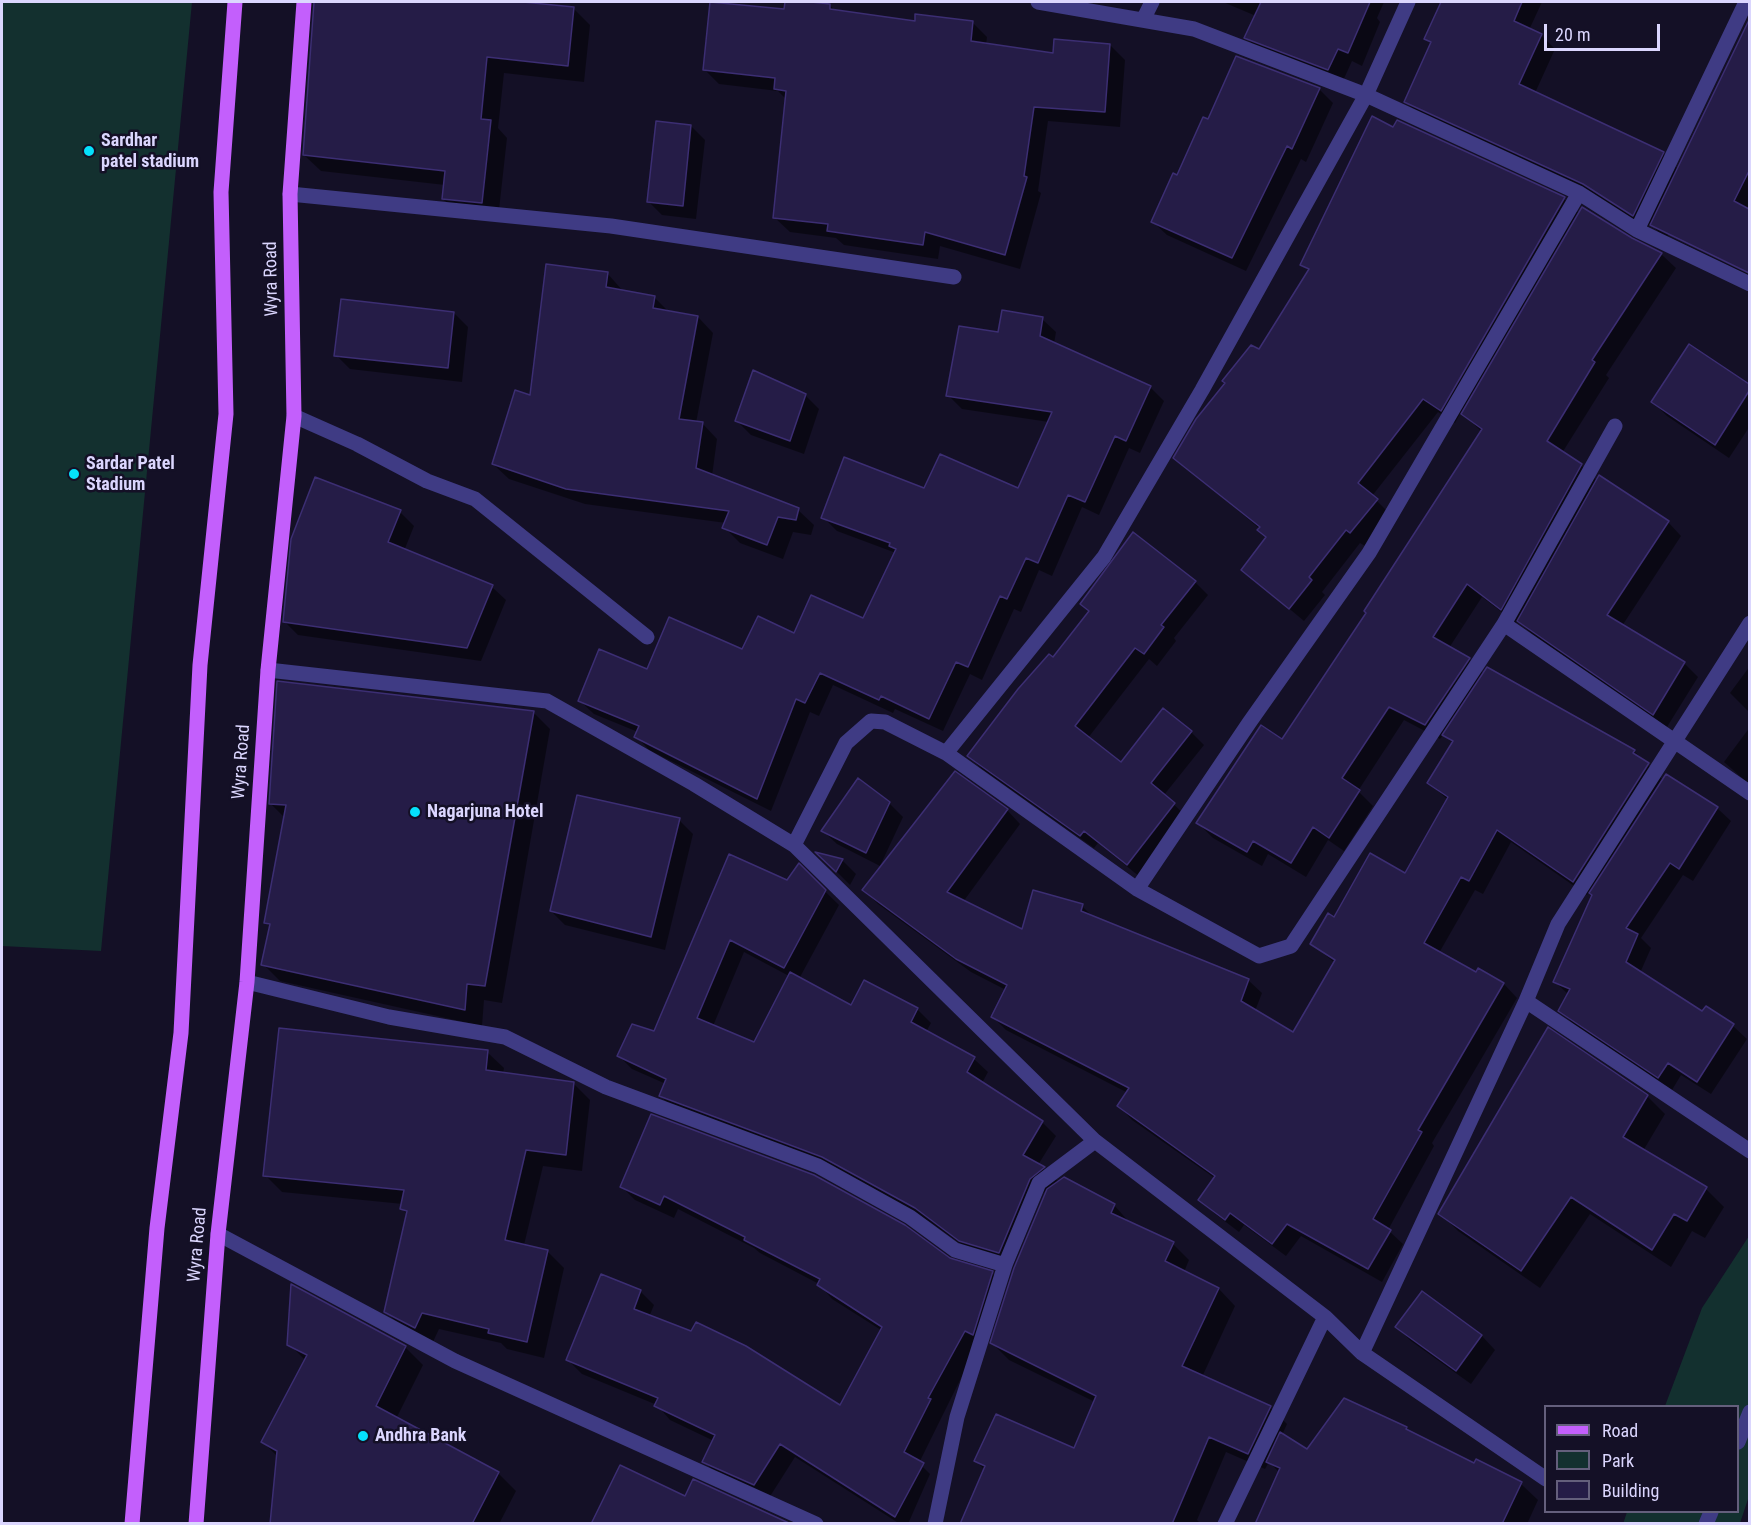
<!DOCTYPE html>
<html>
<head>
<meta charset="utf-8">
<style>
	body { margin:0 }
	#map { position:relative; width:1751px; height:1525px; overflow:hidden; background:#141026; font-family:"Roboto Condensed",sans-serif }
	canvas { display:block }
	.frame { position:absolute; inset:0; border:3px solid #dbd6fe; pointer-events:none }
	.legend { position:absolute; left:1544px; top:1405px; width:195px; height:108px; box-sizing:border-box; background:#141026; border:2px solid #645f7c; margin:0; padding:8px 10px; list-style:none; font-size:18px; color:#dbd6fe }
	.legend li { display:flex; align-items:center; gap:12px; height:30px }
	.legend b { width:30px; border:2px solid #645f7c }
	.scale { position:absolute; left:1544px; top:24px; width:116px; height:27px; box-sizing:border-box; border:3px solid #dbd6fe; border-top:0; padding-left:8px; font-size:18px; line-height:21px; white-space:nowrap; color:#dbd6fe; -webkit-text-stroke:4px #141026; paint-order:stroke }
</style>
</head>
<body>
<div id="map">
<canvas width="1751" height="1525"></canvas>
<div class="frame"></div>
<ul class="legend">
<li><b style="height:8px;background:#c35ffc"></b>Road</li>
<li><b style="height:16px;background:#13302f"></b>Park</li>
<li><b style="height:16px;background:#251c47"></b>Building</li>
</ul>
<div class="scale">20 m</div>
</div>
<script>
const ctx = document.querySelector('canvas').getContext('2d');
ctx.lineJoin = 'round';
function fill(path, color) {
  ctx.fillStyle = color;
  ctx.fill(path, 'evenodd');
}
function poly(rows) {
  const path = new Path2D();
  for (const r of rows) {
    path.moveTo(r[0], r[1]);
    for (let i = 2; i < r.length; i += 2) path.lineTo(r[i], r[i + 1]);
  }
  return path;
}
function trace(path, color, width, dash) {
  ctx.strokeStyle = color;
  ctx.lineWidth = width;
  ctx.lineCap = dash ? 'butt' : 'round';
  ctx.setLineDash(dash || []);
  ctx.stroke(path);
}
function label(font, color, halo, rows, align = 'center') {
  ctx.font = font + ' "Roboto Condensed",sans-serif';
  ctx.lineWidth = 5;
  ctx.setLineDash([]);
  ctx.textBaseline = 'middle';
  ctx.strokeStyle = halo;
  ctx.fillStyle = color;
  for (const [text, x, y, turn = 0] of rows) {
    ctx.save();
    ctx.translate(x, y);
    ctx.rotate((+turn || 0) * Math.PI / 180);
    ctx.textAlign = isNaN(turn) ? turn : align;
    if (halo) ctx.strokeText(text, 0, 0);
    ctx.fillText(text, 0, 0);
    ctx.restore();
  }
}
fill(poly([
	[2,2,192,2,101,951,2,946],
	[1749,1236,1750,1493,1740,1523,1623,1524,1627,1512,1738,1512,1738,1406,1665,1406,1702,1308]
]), '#13302f');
fill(poly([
	[315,2,509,2,573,8,590,25,584,82,504,73,498,128,507,138,498,219,460,215,443,199,445,185,321,171,304,155],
	[787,2,830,5,836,12,916,22,972,22,987,37,986,45,1054,55,1110,45,1125,60,1120,127,1048,121,1038,191,1041,193,1020,269,940,246,938,259,844,245,836,238,790,232,775,218,787,100,778,91,719,84,704,69,785,11],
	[1223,2,1384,2,1377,18,1380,22,1362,66,1352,61,1342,83,1260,51,1246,38,1256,16],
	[1443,2,1542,2,1529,30,1541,35,1555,49,1535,93,1663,153,1678,169,1750,17,1750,272,1668,233,1668,236,1750,275,1750,280,1667,241,1650,223,1647,228,1420,116,1406,102,1432,44,1426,39],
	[1319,89,1333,103,1306,162,1301,159,1246,271,1167,235,1153,222,1208,121],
	[1397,122,1564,199,1580,214,1661,254,1676,268,1606,375,1609,378,1562,453,1581,465,1597,481,1668,522,1681,536,1622,626,1684,663,1698,677,1667,727,1533,635,1518,620,1516,623,1482,597,1449,648,1469,659,1484,674,1487,669,1634,751,1663,780,1666,776,1717,808,1731,821,1693,881,1683,875,1641,938,1651,948,1640,973,1703,1013,1706,1008,1733,1026,1747,1039,1711,1094,1681,1075,1672,1090,1573,1024,1560,1010,1569,995,1555,982,1593,896,1589,891,1587,895,1511,842,1483,894,1475,890,1439,953,1477,974,1479,970,1504,984,1517,998,1432,1143,1434,1146,1388,1230,1403,1244,1382,1282,1301,1236,1286,1256,1244,1225,1239,1232,1214,1213,1200,1200,1216,1179,1132,1120,1119,1106,1128,1093,1006,1030,993,1017,1006,990,971,972,878,904,864,890,1007,810,1020,824,963,902,1023,931,1082,906,1094,918,1248,980,1262,993,1255,1011,1294,1034,1335,963,1312,944,1335,919,1406,875,1448,800,1429,783,1453,744,1444,734,1440,739,1404,720,1358,791,1373,806,1344,851,1328,840,1306,877,1268,854,1262,866,1213,838,1198,823,1282,741,1368,614,1482,432,1461,412,1455,423,1438,412,1372,496,1390,514,1365,546,1360,543,1322,592,1325,595,1304,621,1243,570,1267,538,1260,529,1175,458,1260,350,1309,271,1302,264],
	[691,126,705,140,696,219,662,215,648,201],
	[607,273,623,291,654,297,669,312,698,317,713,333,696,423,702,423,717,439,712,476,798,510,814,525,811,535,793,532,783,559,740,543,724,527,726,523,585,504,509,479,493,464],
	[454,313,468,327,462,382,350,369,336,355],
	[1042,319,1056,332,1054,344,1150,387,1164,401,1140,453,1129,448,1099,515,1082,507,1052,576,1039,570,1021,612,1014,609,982,680,970,674,943,731,895,709,893,713,833,685,819,716,810,712,771,811,649,750,636,736,638,732,594,714,580,701,648,671,743,651,795,635,864,620,896,553,837,531,823,517,925,490,1019,490,1049,422,962,409,948,395,1000,334],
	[1689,346,1750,386,1750,426,1729,458,1667,416,1653,402],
	[805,395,819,409,804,454,751,435,737,421],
	[400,512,414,526,404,551,492,587,506,600,481,661,298,635,284,621],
	[1195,582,1208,595,1174,638,1176,641,1157,666,1149,659,1088,738,1121,764,1191,732,1204,745,1164,795,1187,817,1140,877,1098,843,1094,848,982,769,969,756,1054,659],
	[1750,666,1750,713,1730,693],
	[533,712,550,729,502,1003,484,1000,482,1026,280,981,263,964,271,927,266,923,285,818,270,803],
	[1750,727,1750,785,1724,762],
	[889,803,903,817,880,866,837,844,823,831],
	[679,820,693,834,665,950,565,925,551,911],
	[820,855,842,860,856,874,850,885],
	[729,856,788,882,799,866,839,905,799,979,852,1007,917,1009,931,1023,926,1032,974,1059,988,1072,982,1083,1042,1122,1056,1136,1038,1165,1059,1182,1114,1205,1130,1223,1173,1244,1189,1260,1184,1272,1219,1289,1235,1306,1202,1377,1270,1407,1287,1424,1282,1435,1307,1451,1406,1428,1412,1434,1475,1465,1477,1461,1521,1484,1538,1500,1527,1524,1256,1524,1280,1473,1269,1462,1265,1469,1226,1452,1197,1520,1201,1524,962,1524,985,1470,976,1461,1075,1450,1095,1402,1009,1360,992,1343,1049,1188,1043,1193,1013,1266,975,1254,930,1222,837,1170,674,1110,661,1096,666,1084,632,1069,619,1056,655,1033],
	[744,952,789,976,754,1044,713,1026],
	[487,1052,504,1068,503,1074,573,1083,590,1100,582,1171,543,1166,524,1245,547,1251,564,1268,544,1358,507,1349,501,1343,439,1329,432,1344,403,1328,386,1312,408,1215,402,1209,403,1204,282,1192,265,1175],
	[1647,1096,1665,1114,1643,1151,1706,1189,1724,1207,1705,1238,1692,1231,1671,1267,1590,1214,1540,1288,1458,1231,1440,1213],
	[621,1186,949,1259,992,1273,1006,1287,919,1463,930,1474,908,1524,900,1524,795,1457,769,1498,717,1475,704,1461,714,1441,670,1420,657,1405,582,1374,568,1360,640,1291,654,1305,649,1317,841,1408,881,1330,832,1299,819,1284,760,1253,754,1248,678,1209,674,1218,635,1200],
	[1422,1293,1482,1336,1495,1350,1471,1384,1411,1341,1397,1327],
	[289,1344,405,1347,423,1365,396,1419,498,1473,516,1491,499,1524,272,1524,278,1457,263,1442,306,1361]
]), '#0007');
const building = poly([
	[314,2,523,2,574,7,568,66,487,57,481,119,491,120,482,203,442,199,445,171,303,155,314,2],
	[710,2,784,9,785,2,811,2,830,4,830,9,915,21,915,14,973,21,971,41,1053,53,1054,39,1110,44,1105,112,1034,107,1024,176,1027,177,1005,255,925,232,923,245,827,231,828,224,773,218,786,91,774,89,775,78,703,70,710,2],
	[1261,2,1370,2,1348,53,1338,49,1328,70,1244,38,1261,2],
	[1441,2,1522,2,1514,21,1542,34,1519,84,1664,152,1633,216,1583,184,1404,102,1431,42,1424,39,1441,2],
	[1749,20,1749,171,1734,201,1749,209,1749,273,1650,225,1749,20],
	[1236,56,1320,88,1292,149,1287,146,1232,258,1151,222,1173,173,1177,175,1203,117,1208,119,1236,56],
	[1372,116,1393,127,1397,120,1565,197,1441,411,1423,399,1358,483,1378,499,1350,533,1346,530,1309,577,1312,580,1289,609,1241,570,1266,537,1257,530,1260,527,1173,458,1196,419,1225,383,1222,381,1251,345,1259,349,1309,269,1300,265,1372,116],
	[656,121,691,125,683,206,647,202,656,121],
	[1582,207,1632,238,1662,253,1592,360,1595,362,1547,441,1582,464,1501,610,1467,584,1433,637,1470,658,1425,725,1389,707,1342,778,1360,790,1329,838,1313,827,1291,863,1253,841,1247,852,1196,823,1261,725,1282,739,1366,613,1364,611,1482,429,1461,414,1582,207],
	[546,264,608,272,606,287,655,296,653,308,698,316,679,419,703,422,696,468,799,508,796,520,778,517,767,545,722,528,729,511,566,489,492,464,515,390,530,395,546,264],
	[341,299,454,312,448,368,334,356,341,299],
	[1002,310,1043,317,1040,336,1151,386,1126,441,1115,436,1085,502,1068,495,1038,563,1026,558,1007,599,1000,596,968,667,956,662,929,719,881,696,879,700,820,673,805,703,796,699,757,799,634,737,639,726,578,701,599,649,647,669,669,617,742,649,758,616,794,633,811,595,863,618,896,549,889,546,890,543,821,518,844,457,924,488,940,454,1018,488,1052,412,946,396,959,326,998,332,1002,310],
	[1689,344,1749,384,1749,391,1715,445,1651,402,1689,344],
	[753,370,806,394,790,441,735,421,753,370],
	[1599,475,1669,521,1607,615,1685,662,1653,715,1517,621,1599,475],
	[315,477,401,510,388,542,493,585,467,648,283,622,291,539,315,477],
	[1133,532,1196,581,1161,625,1164,627,1144,654,1135,648,1075,726,1121,762,1163,708,1192,731,1151,783,1175,803,1127,865,1084,831,1080,836,967,756,1018,689,1049,654,1053,657,1089,611,1080,604,1133,532],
	[1487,667,1635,750,1633,753,1649,763,1573,882,1497,830,1469,881,1461,877,1424,943,1476,972,1478,968,1504,983,1418,1130,1422,1132,1373,1219,1391,1230,1368,1269,1287,1224,1272,1244,1230,1213,1225,1220,1198,1200,1215,1176,1117,1106,1129,1088,991,1017,1007,985,956,959,862,890,955,771,1008,809,947,892,1022,929,1033,890,1083,904,1081,911,1249,979,1241,1001,1293,1032,1335,960,1310,944,1328,913,1334,917,1370,853,1405,873,1448,797,1427,783,1453,741,1442,735,1487,667],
	[277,681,534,711,485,986,467,984,465,1010,261,965,270,924,264,923,286,805,269,804,277,681],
	[1666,774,1718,807,1679,869,1670,863,1626,928,1638,934,1626,962,1702,1011,1706,1006,1734,1024,1697,1082,1668,1063,1658,1078,1558,1011,1570,989,1553,982,1592,895,1589,893,1666,774],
	[858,778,890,802,866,853,821,831,858,778],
	[577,795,680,818,651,937,550,911,577,795],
	[815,852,843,859,836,872,815,852],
	[729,854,787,880,799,863,826,890,784,968,730,940,697,1018,754,1042,790,972,851,1005,864,980,918,1008,911,1022,975,1057,967,1072,1043,1121,1023,1155,1045,1167,1030,1179,999,1253,959,1241,915,1208,822,1157,659,1096,666,1079,617,1056,632,1024,654,1031,729,854],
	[1548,1027,1648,1095,1623,1137,1707,1187,1687,1221,1674,1214,1652,1250,1571,1197,1521,1271,1438,1214,1548,1027],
	[279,1028,488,1050,486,1070,574,1082,566,1155,526,1150,505,1240,548,1250,527,1342,488,1333,489,1329,422,1313,415,1328,384,1312,407,1211,400,1209,404,1190,263,1176,279,1028],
	[651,1114,814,1175,905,1225,950,1258,993,1271,973,1335,965,1331,928,1398,931,1399,904,1452,924,1463,895,1517,780,1444,754,1485,702,1462,715,1435,654,1406,658,1398,566,1360,601,1274,641,1290,634,1309,691,1331,696,1322,746,1346,840,1405,882,1327,817,1285,820,1279,744,1240,745,1237,664,1196,660,1205,620,1187,651,1114],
	[1064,1177,1115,1204,1111,1213,1174,1242,1165,1261,1219,1288,1182,1366,1271,1406,1248,1454,1209,1437,1172,1524,960,1524,985,1466,974,1461,996,1414,1074,1448,1096,1396,990,1343,1014,1268,1047,1189,1064,1177],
	[291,1284,406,1346,376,1406,499,1472,472,1524,270,1524,277,1451,261,1442,307,1355,287,1345,291,1284],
	[1422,1291,1482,1335,1456,1371,1395,1327,1422,1291],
	[1344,1398,1407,1427,1406,1429,1474,1463,1476,1459,1522,1482,1502,1524,1255,1524,1280,1468,1266,1462,1280,1432,1307,1449,1344,1398],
	[620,1465,685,1496,693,1479,791,1524,591,1524,620,1465]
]);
fill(building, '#251c47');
trace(building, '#3c2e73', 1.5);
trace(poly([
	[1038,2,1194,29,1366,95,1579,193,1637,230,1750,284],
	[1144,18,1152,2],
	[290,194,611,226,954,277],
	[1637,230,1746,2],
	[294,416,357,444,427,481,475,499,647,637],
	[1504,624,1750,793],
	[268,670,547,701,694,784,794,845,1095,1141,1325,1317,1362,1353,1546,1479],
	[946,753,1104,557,1202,390,1366,95,1408,2],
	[794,845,846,743,871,721,885,722,946,753,1137,889,1259,956,1291,946,1504,624,1615,426],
	[1137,889,1249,723,1369,553,1579,193],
	[247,982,389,1017,505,1037,606,1087,818,1166,910,1217,955,1250,1005,1265],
	[1526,1001,1750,1151],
	[218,1234,455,1361,816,1524],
	[1362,1353,1526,1001,1558,924,1750,623],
	[1738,1442,1750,1412],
	[935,1524,957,1417,1005,1265,1039,1183,1095,1141],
	[1225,1524,1325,1317],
	[1706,1524,1711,1512]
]), '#3f3b84', 15);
trace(poly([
	[132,1524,157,1228,181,1033,200,665,226,414,221,192,235,2],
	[196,1524,218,1234,247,982,268,670,294,416,290,194,304,2]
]), '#c35ffc', 15);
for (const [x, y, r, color] of [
	[89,151,6,"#05e0fb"],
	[74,474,6,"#05e0fb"],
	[415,812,6,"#05e0fb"],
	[363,1436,6,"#05e0fb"]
]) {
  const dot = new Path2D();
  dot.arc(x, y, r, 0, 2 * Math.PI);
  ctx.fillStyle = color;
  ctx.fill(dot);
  trace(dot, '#141026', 2);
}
label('bold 18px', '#dbd6fe', '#141026', [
	["Sardhar",101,141],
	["patel stadium",101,162],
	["Sardar Patel",86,464],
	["Stadium",86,485],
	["Nagarjuna Hotel",427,812],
	["Andhra Bank",375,1436]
], 'left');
label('18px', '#dbd6fe', '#141026', [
	["Wyra Road",272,279,-91],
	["Wyra Road",242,762,-86],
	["Wyra Road",198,1245,-85]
]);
</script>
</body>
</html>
